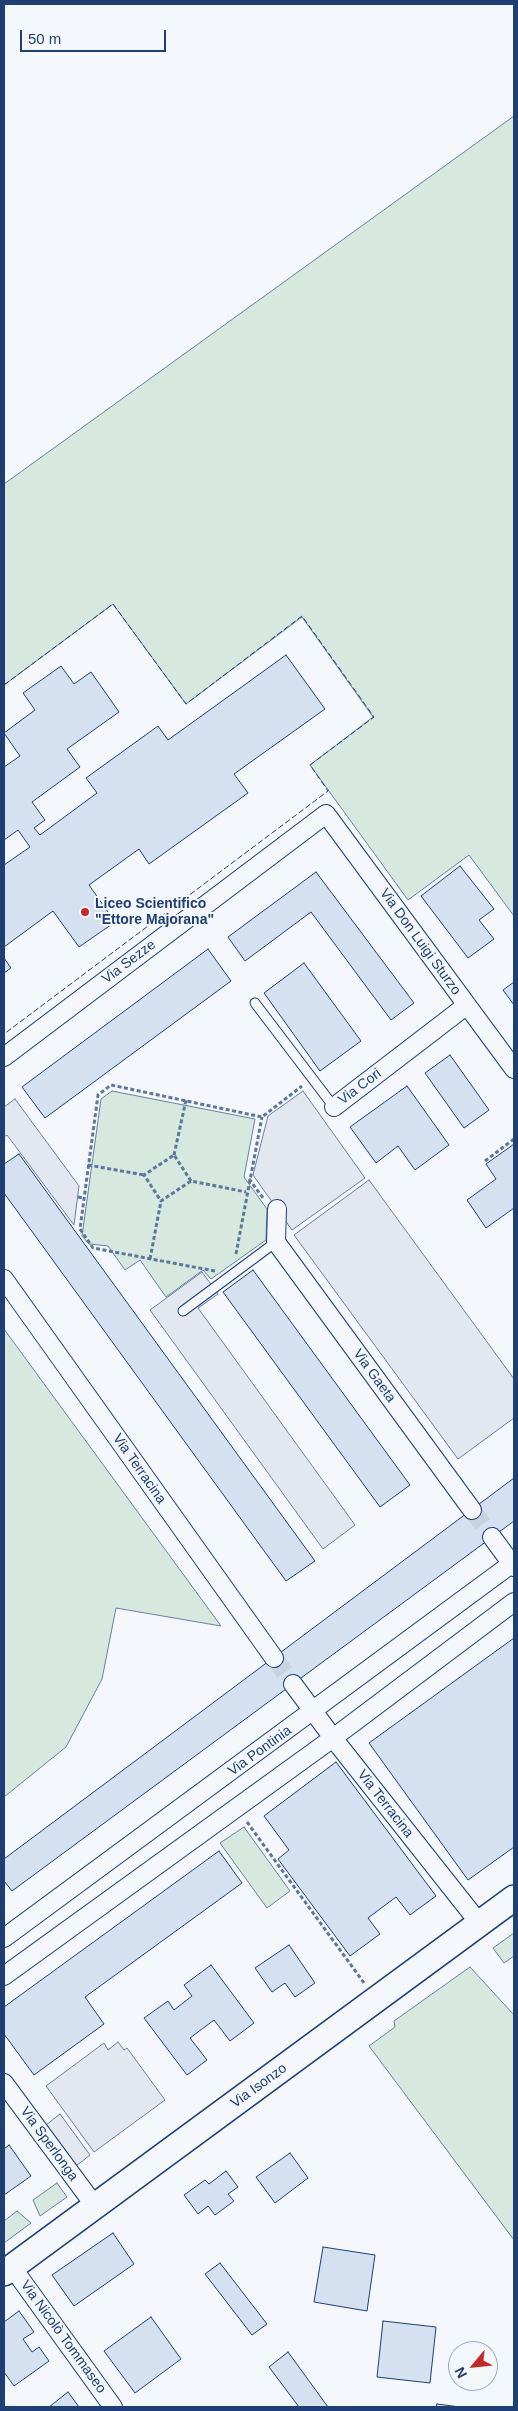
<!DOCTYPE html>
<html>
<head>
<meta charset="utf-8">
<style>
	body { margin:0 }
	#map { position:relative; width:518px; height:2411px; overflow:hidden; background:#f4f7fb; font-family:Helvetica,sans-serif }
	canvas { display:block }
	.frame { position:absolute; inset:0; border:5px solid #1d3f73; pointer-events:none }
	.north { position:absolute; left:448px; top:2341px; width:50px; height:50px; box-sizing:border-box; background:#f4f7fb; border:1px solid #9eadc5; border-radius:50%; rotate:242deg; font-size:14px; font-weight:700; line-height:20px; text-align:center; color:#1d3f73 }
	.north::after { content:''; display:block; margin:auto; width:18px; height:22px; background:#c62828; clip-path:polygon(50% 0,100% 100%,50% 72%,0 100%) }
	.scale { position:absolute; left:20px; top:30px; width:146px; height:22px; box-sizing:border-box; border:2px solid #1d3f73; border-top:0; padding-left:6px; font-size:15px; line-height:18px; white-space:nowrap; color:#1d3f73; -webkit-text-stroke:4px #f4f7fb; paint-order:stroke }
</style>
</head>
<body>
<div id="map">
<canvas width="518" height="2411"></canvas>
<div class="frame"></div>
<div class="north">N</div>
<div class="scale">50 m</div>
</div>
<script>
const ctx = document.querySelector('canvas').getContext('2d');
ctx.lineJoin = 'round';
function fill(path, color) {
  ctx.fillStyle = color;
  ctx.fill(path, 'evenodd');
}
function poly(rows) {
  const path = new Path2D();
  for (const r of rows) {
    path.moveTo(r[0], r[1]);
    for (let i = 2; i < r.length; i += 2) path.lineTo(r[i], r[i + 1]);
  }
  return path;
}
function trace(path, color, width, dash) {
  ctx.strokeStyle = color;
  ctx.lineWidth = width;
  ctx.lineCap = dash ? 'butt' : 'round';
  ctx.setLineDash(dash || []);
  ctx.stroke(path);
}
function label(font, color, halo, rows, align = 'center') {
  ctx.font = font + ' Helvetica,sans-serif';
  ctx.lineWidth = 4;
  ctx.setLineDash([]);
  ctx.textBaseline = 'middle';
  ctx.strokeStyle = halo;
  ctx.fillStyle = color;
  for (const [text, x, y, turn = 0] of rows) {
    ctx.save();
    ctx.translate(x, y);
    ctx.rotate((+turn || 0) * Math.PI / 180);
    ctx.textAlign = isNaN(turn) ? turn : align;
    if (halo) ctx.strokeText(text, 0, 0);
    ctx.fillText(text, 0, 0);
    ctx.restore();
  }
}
const green = poly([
	[514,116,514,916,469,855,408,900,310,765,373,717,302,617,186,704,113,604,4,685,4,484,514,116],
	[112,1091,255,1119,244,1177,267,1209,266,1240,211,1279,203,1270,166,1297,140,1260,125,1270,108,1246,89,1244,82,1236,101,1099,112,1091],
	[4,1329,221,1626,116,1608,102,1679,66,1747,4,1797,4,1329],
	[244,1827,290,1891,267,1908,220,1843,244,1827],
	[514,1933,514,1956,504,1963,493,1948,514,1933],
	[470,1967,514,2015,514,2240,369,2046,395,2027,394,2021,470,1967],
	[57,2183,67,2197,40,2216,33,2200,57,2183],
	[17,2211,31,2223,4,2243,4,2221,17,2211]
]);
fill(green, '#d7e8df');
trace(green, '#687fa3', 1);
const parking = poly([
	[303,1091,365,1178,292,1230,253,1175,268,1116,303,1091],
	[15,1099,79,1186,74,1225,7,1135,4,1137,4,1107,15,1099],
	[369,1180,514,1379,514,1418,458,1459,294,1235,369,1180],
	[202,1272,218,1294,198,1308,355,1525,323,1549,150,1310,202,1272],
	[118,2042,124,2050,127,2048,165,2100,94,2152,46,2086,104,2043,108,2050,118,2042],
	[60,2114,90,2155,76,2166,46,2125,60,2114]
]);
fill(parking, '#e3e8f0');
trace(parking, '#687fa3', 1);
const building = poly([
	[286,655,325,709,234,774,248,793,149,864,139,849,89,885,115,922,79,947,53,911,4,947,4,865,30,847,18,830,4,840,4,767,20,756,4,733,35,710,23,693,61,666,74,684,91,672,119,712,67,749,80,767,32,802,45,820,34,828,40,835,97,793,86,778,158,726,168,740,286,655],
	[460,866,494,909,479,920,494,939,468,958,421,896,460,866],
	[316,872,414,1003,391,1020,311,912,245,961,228,937,316,872],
	[208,949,231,981,45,1118,22,1087,208,949],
	[4,958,11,968,4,973,4,958],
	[304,963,361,1041,320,1071,264,993,304,963],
	[514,982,514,1005,503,990,514,982],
	[450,1055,489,1110,464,1128,425,1073,450,1055],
	[407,1086,449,1145,415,1170,398,1146,376,1163,350,1127,407,1086],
	[514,1144,514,1208,486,1228,467,1200,496,1179,486,1164,514,1144],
	[19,1154,315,1561,286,1581,4,1193,4,1164,19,1154],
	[253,1270,410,1485,380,1507,223,1292,253,1270],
	[514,1478,514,1521,12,1891,4,1881,4,1859,514,1478],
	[514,1638,514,1847,468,1880,369,1743,514,1638],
	[336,1762,436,1896,410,1915,396,1897,368,1918,380,1934,350,1956,278,1859,289,1850,264,1816,336,1762],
	[219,1851,242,1883,85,1997,104,2024,34,2075,4,2034,4,2007,219,1851],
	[289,1945,315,1983,295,1997,285,1983,272,1992,255,1968,289,1945],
	[211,1965,254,2023,230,2041,214,2020,190,2038,207,2060,187,2075,144,2018,168,2001,174,2010,192,1996,184,1985,211,1965],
	[9,2145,31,2176,4,2195,4,2149,9,2145],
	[290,2153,308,2178,275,2203,256,2177,290,2153],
	[226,2171,238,2187,228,2194,234,2201,215,2215,208,2206,198,2214,184,2195,205,2180,209,2184,226,2171],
	[113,2233,134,2264,74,2306,52,2275,113,2233],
	[323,2247,375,2255,367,2311,314,2302,323,2247],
	[220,2263,267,2324,252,2335,205,2274,220,2263],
	[19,2311,34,2332,23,2339,32,2352,39,2347,49,2361,14,2386,4,2372,4,2322,19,2311],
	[151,2317,181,2359,135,2393,104,2351,151,2317],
	[383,2321,436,2327,430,2383,377,2377,383,2321],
	[288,2352,328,2407,299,2407,269,2367,288,2352],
	[68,2392,79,2407,49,2407,68,2392],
	[437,2404,460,2407,436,2407,437,2404]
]);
fill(building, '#d5e0f0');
trace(building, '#1d3f73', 1);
trace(poly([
	[472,1510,492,1537],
	[274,1658,293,1684]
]), '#c9d2e0', 18, [18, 9]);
const lane = poly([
	[255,1003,334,1107],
	[183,1311,276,1242]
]);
const street = poly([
	[4,1057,326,814,514,1069],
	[334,1107,467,1005],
	[277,1209,276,1242,472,1510],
	[4,1279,274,1658],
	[492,1537,514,1567],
	[293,1684,333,1738,480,1924],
	[4,1938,514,1562],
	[4,1976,333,1738,514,1602],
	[4,2083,95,2206],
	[12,2267,113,2407]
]);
const secondary = poly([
	[4,2273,514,1898]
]);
trace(lane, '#1d3f73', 11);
trace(street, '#1d3f73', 20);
trace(secondary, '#1d3f73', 28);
trace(poly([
	[174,1155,186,1100],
	[485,1161,514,1139],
	[88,1165,144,1175],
	[249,1179,263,1198],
	[191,1181,174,1155,144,1175,161,1201,191,1181,246,1192],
	[78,1197,84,1198],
	[236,1254,262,1117],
	[150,1259,161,1201],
	[215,1271,93,1248,80,1229,98,1095,111,1085,262,1117,302,1086],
	[247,1822,364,1983]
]), '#5e769c', 3, [4, 2.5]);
trace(lane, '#f4f7fb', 9);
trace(street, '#f4f7fb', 18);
trace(secondary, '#f4f7fb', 25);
trace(poly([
	[4,685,113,604,186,704,302,616,374,717,310,765,328,791,4,1034]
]), '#1d3f73', 1, [6, 2.5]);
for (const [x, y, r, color] of [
	[85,912,5,"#c62828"]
]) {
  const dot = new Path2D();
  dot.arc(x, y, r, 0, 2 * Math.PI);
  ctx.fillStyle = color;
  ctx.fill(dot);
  trace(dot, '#f4f7fb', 2);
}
label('bold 14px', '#1d3f73', '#f4f7fb', [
	["Liceo Scientifico",95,904],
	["\"Ettore Majorana\"",95,920]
], 'left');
label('14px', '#1d3f73', '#f4f7fb', [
	["Via Don Luigi Sturzo",420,942,54],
	["Via Sezze",129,962,-37],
	["Via Cori",360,1087,-37],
	["Via Gaeta",374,1376,54],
	["Via Terracina",139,1469,55],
	["Via Pontinia",260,1751,-36],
	["Via Terracina",385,1804,52],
	["Via Isonzo",259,2086,-36],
	["Via Sperlonga",49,2144,54],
	["Via Nicolò Tommaseo",63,2337,54]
]);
</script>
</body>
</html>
